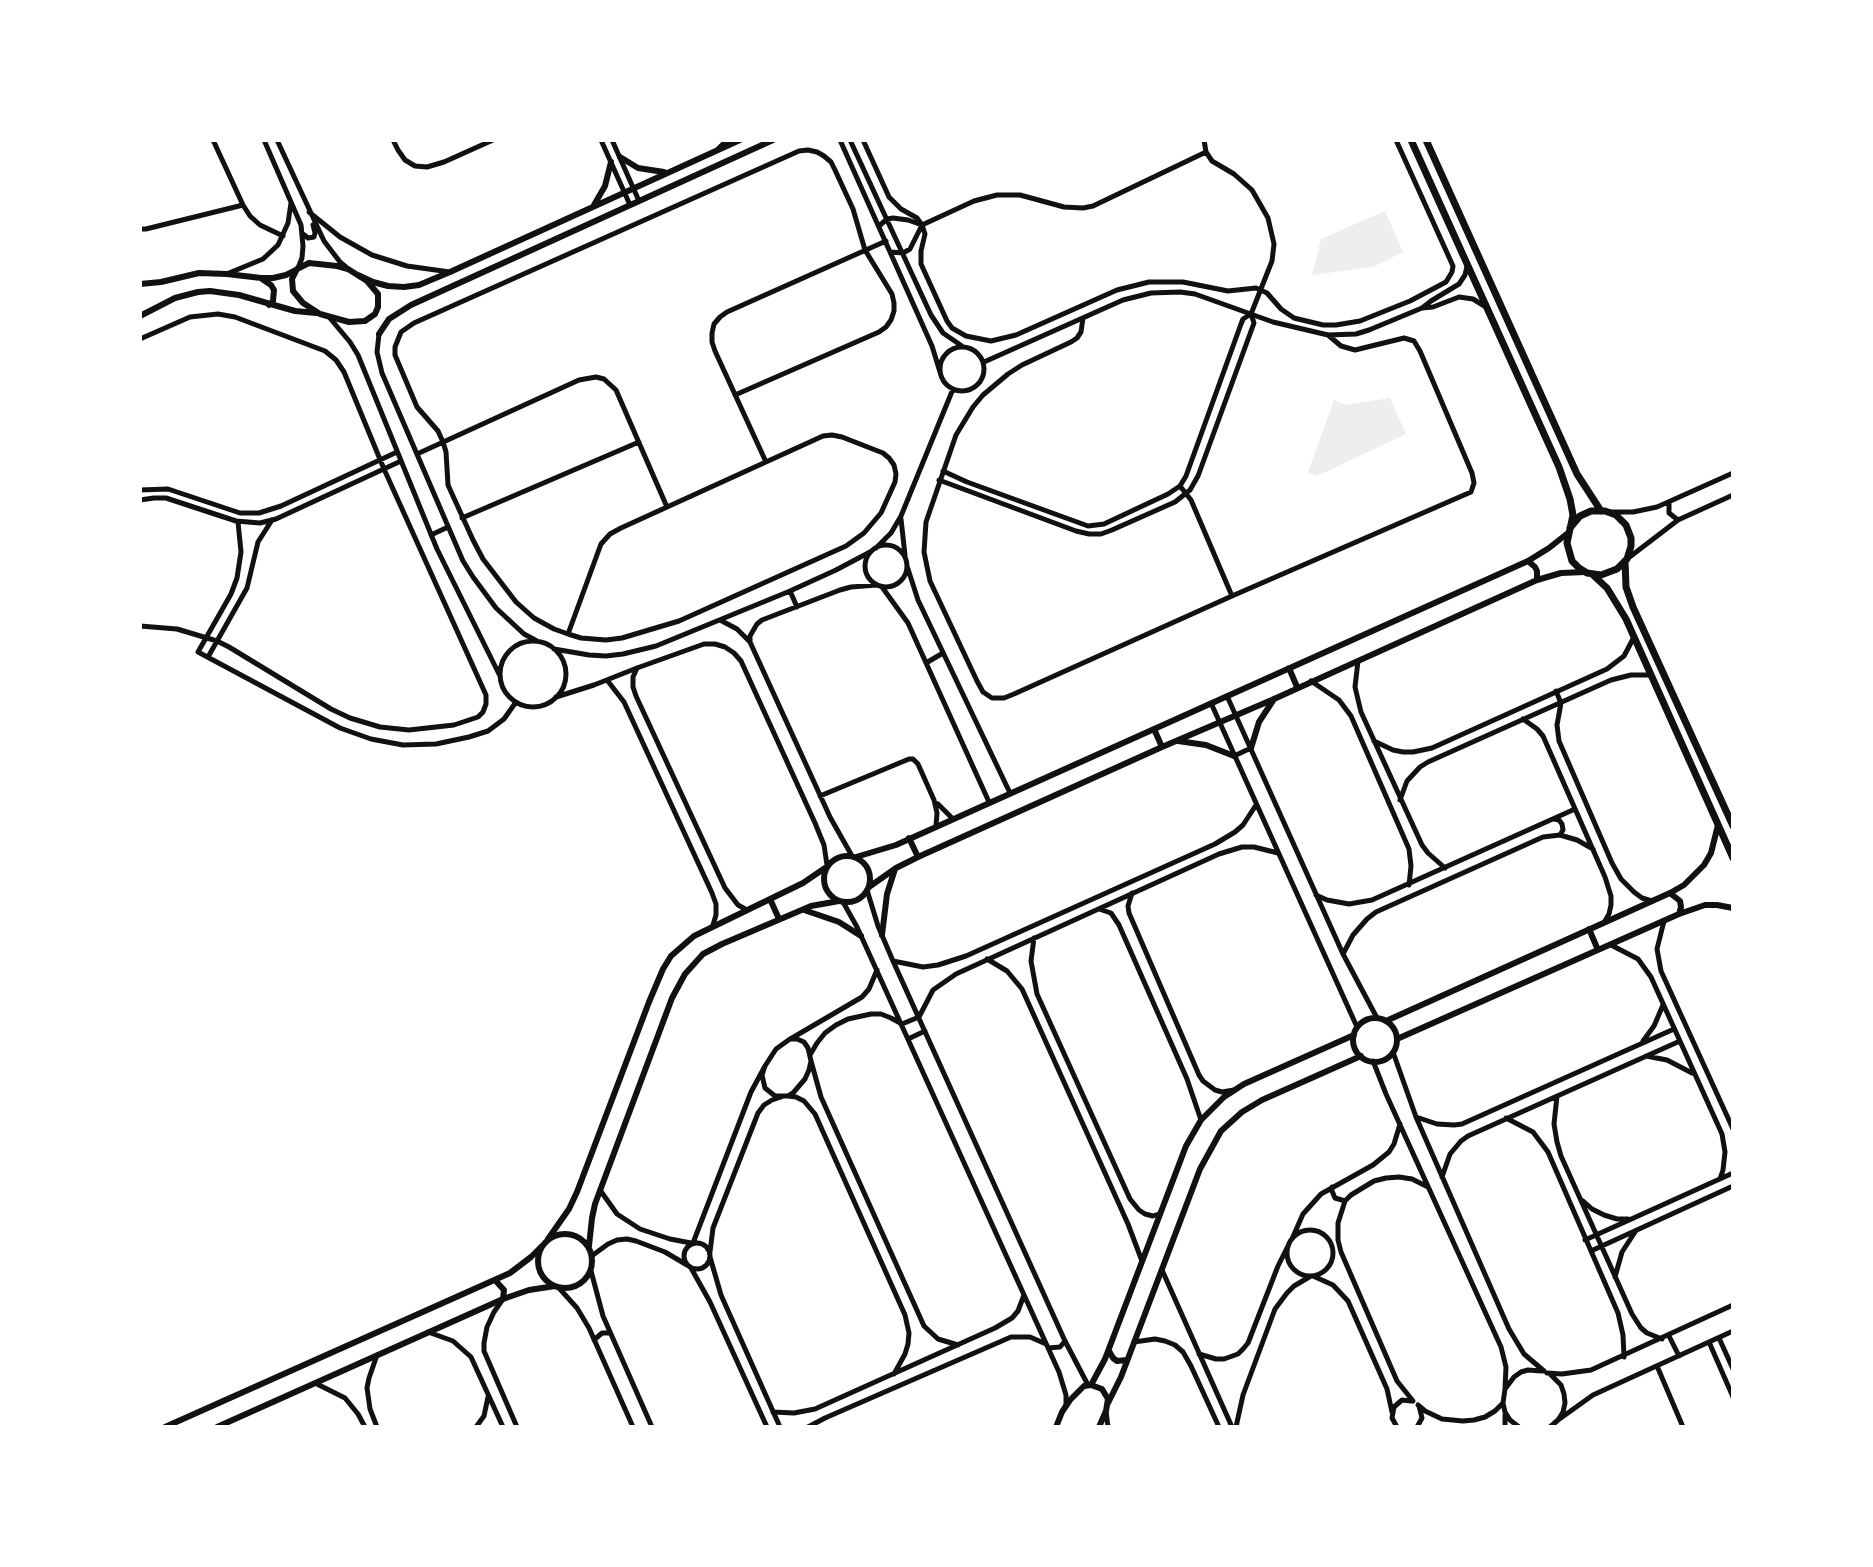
<!DOCTYPE html>
<html>
<head>
<meta charset="utf-8">
<style>
	body { margin:0 }
	#map { position:relative; width:1873px; height:1567px; overflow:hidden; background:#fff; font-family:"Varela Round",sans-serif }
	canvas { display:block }
	.frame { position:absolute; inset:0; border:142px solid #fff; pointer-events:none }
</style>
</head>
<body>
<div id="map">
<canvas width="1873" height="1567"></canvas>
<div class="frame"></div>
</div>
<script>
const ctx = document.querySelector('canvas').getContext('2d');
ctx.lineJoin = 'round';
function fill(path, color) {
  ctx.fillStyle = color;
  ctx.fill(path, 'evenodd');
}
function poly(rows) {
  const path = new Path2D();
  for (const r of rows) {
    if (r.length === 3) {
      path.moveTo(r[0] + r[2], r[1]);
      path.arc(r[0], r[1], r[2], 0, 2 * Math.PI);
      continue;
    }
    path.moveTo(r[0], r[1]);
    for (let i = 2; i < r.length; i += 2) path.lineTo(r[i], r[i + 1]);
  }
  return path;
}
function trace(path, color, width, dash) {
  ctx.strokeStyle = color;
  ctx.lineWidth = width;
  ctx.lineCap = dash ? 'butt' : 'round';
  ctx.setLineDash(dash || []);
  ctx.stroke(path);
}
fill(poly([
	[1385,211,1403,252,1373,267,1312,275,1321,239],
	[1390,398,1406,434,1317,476,1308,472,1334,400,1346,405]
]), '#eee');
trace(poly([
	[213,140,243,205,250,216,260,225,283,236],
	[264,140,301,225,303,246,302,258,298,268],
	[277,140,324,241,340,262,346,267],
	[393,140,398,150,405,160,415,166,427,167,444,162,493,140],
	[601,140,630,205],
	[612,140,639,201],
	[840,140,932,346,940,372],
	[850,140,931,315,943,333,962,346],
	[863,140,889,197,901,209,917,218,922,225,925,234,921,251,921,264,947,321,952,328,966,336,991,341,1016,335,1117,290,1149,282,1183,282,1228,291,1256,288,1267,293,1281,309,1294,318,1323,325,1336,325,1360,321,1410,301,1446,282,1452,272,1453,266,1396,140],
	[717,150,727,140],
	[309,212,340,237,372,255,407,266,450,272],
	[879,226,887,219,893,218,908,220,922,225,974,201,997,195,1020,195,1064,207,1083,208,1093,206,1206,152],
	[140,229,146,229,243,205],
	[303,234,308,238,314,237,315,233,313,225],
	[891,252,903,253,910,249,922,225],
	[229,273,263,259,278,245,288,223,291,203],
	[1422,308,1431,301,1459,284,1465,275,1467,266],
	[329,317,350,342,358,355,437,549,500,676],
	[1083,318,1081,332,1077,338,1071,342,1022,365,1008,374,983,395,973,407,956,435,926,522,924,552,930,581,977,681,983,692,992,698,1004,698,1014,694,1232,596,1471,492,1474,483,1472,473,1420,351,1414,341,1404,338,1355,350,1341,346,1328,335],
	[379,334,377,352,382,373,463,561,473,577,496,608,524,634,537,641],
	[140,339,190,317,218,314,235,317,325,351,336,360,344,372,384,469,486,695,486,704,483,712,478,717,454,725,409,730,380,727,350,718,331,709,229,647,217,641,177,629,140,626],
	[962,369,22],
	[984,362,1123,300,1151,293,1180,292,1195,294,1273,322,1328,335,1356,334,1369,330,1422,308,1433,307,1459,297,1473,299,1486,307],
	[417,454,579,380,596,377,604,379,616,390,667,507],
	[766,462,715,351,712,342,712,333,714,324,720,317,727,312,886,241],
	[943,471,967,482,1088,526,1104,524,1168,494,1180,486,1186,476,1241,324,1243,319,1251,314],
	[939,480,1076,531,1089,534,1101,534,1112,530,1175,502,1190,490,1198,476,1254,323,1251,314,1272,261,1274,244,1268,218,1252,190,1234,174,1212,161,1206,152,1204,140],
	[1180,486,1191,500,1232,596],
	[140,490,168,489,240,513,259,513,281,506,397,452],
	[140,500,154,498,166,498,236,521,260,523,276,519,401,461],
	[1669,502,1669,513,1678,520],
	[1611,512,1633,512,1657,507,1733,473],
	[462,518,639,442],
	[901,519,905,555],
	[238,522,241,552,237,578,231,594,198,652,340,728,371,739,403,745,436,744,469,737,488,731,504,719,516,702],
	[431,535,448,527],
	[886,566,21],
	[876,548,891,533,901,516,953,389],
	[1627,559,1678,520,1733,495],
	[907,566,918,600,1010,793],
	[882,587,908,623,989,802],
	[790,591,797,607],
	[720,620,737,629,750,642],
	[568,634,601,544,610,534,621,528,823,436,832,435,842,437,883,453,889,458,894,465,896,474,895,482,881,513,864,533,846,546,679,621,622,638,606,640,581,638,568,634,554,629,534,618,516,602,483,559,473,540,448,485,446,452,443,442,438,431,417,407,395,355,395,347,401,332,414,323,799,151,808,150,817,152,824,156,831,162,835,170,853,209,865,250,892,294,894,303,894,311,891,320,886,327,879,332,735,395],
	[533,674,33],
	[554,649,589,655,606,656,623,654,656,646,790,591,836,570,870,552],
	[208,657,247,588,258,542,272,520],
	[1358,661,1355,687,1361,712,1422,845,1428,853,1445,868],
	[926,663,943,653],
	[637,668,633,677,633,687,636,696,725,888,738,905,747,910],
	[607,680,624,702,712,893,716,904,716,915,713,925],
	[1311,681,1339,700,1351,716,1409,849,1411,866,1409,885],
	[1556,691,1561,703,1557,725,1559,741,1612,863,1621,879,1634,892,1642,898,1652,901],
	[1227,696,1343,954,1377,1018],
	[556,697,594,685,637,668,704,644,715,644,725,647,734,653,741,661,815,823,824,845,827,865],
	[1211,703,1357,1027],
	[1523,719,1537,729,1543,736,1605,877,1611,896,1611,905,1609,914,1605,921],
	[1374,741,1393,750,1403,752,1413,752,1432,748,1607,669,1624,656,1634,637],
	[1234,756,1251,748],
	[820,796,909,759,913,759,918,764,934,800,937,813,936,826],
	[1400,800,1407,781,1420,767,1428,762,1611,680,1631,675,1651,675],
	[938,804,953,819],
	[1554,819,1559,820,1562,824,1563,830,1560,835],
	[852,856,830,817,750,642,750,636,757,624,762,620,840,590,851,587,877,585],
	[867,890,878,926,893,961,1065,1341,1088,1385],
	[1132,893,1128,906,1129,913,1199,1075,1203,1081,1215,1090,1222,1092,1234,1090],
	[1316,895,1327,900,1349,904,1372,900,1575,809],
	[843,902,857,927,1059,1372,1066,1395,1066,1406],
	[1099,909,1111,913,1119,925,1187,1079,1201,1120],
	[1664,921,1657,949,1661,971,1733,1129],
	[1034,938,1031,961,1037,994,1130,1199,1139,1210,1145,1214,1153,1216,1159,1214],
	[1611,945,1638,959,1651,977,1722,1134,1725,1152,1723,1170,1720,1179],
	[1343,954,1353,935,1367,919,1376,912,1543,837,1560,835,1577,840,1593,849],
	[987,959,1007,971,1022,989,1128,1224,1142,1261],
	[893,961,923,967,938,965,966,956,1215,844,1235,832,1243,825,1256,805],
	[792,1038,862,997,869,989,877,970],
	[790,1039,797,1039,804,1042,808,1048,811,1061,809,1070,805,1079,793,1093,788,1096,775,1096,765,1088,762,1075,765,1066,776,1049,790,1039],
	[908,1039,925,1031],
	[1643,1041,1654,1026,1663,1005],
	[1393,1052,1416,1117,1509,1329,1524,1354,1544,1371],
	[810,1055,817,1043,825,1033,836,1025,848,1019,871,1014,881,1014,891,1018,902,1024,919,1017,933,990,956,974,1219,854,1242,847,1254,847,1278,853],
	[1646,1056,1667,1060,1692,1073],
	[811,1061,821,1097,924,1326,938,1339,958,1345],
	[1373,1061,1386,1094,1501,1347,1506,1367,1505,1389],
	[788,1096,796,1097,804,1101,815,1114,905,1315,909,1333,908,1344,905,1354,894,1374],
	[1557,1096,1554,1124,1557,1142,1561,1156,1632,1314,1641,1328,1647,1333,1662,1339],
	[1416,1117,1437,1124,1454,1125,1462,1124,1674,1029],
	[1506,1118,1533,1132,1548,1152,1618,1313,1623,1335,1624,1357],
	[1442,1177,1450,1154,1461,1141,1468,1136,1680,1041],
	[1332,1187,1332,1191,1335,1198,1345,1201],
	[600,1190,617,1214,640,1229,670,1239,691,1243],
	[1583,1201,1592,1209,1604,1215,1617,1219,1628,1219],
	[1310,1253,23],
	[1292,1239,1303,1214,1321,1194,1373,1165,1389,1152,1394,1144,1400,1124],
	[1585,1240,1733,1173],
	[697,1256,13],
	[693,1243,751,1092,765,1066],
	[1591,1251,1733,1186],
	[710,1252,713,1228,758,1113,764,1105,772,1100,781,1097],
	[593,1255,608,1244,617,1240,627,1239,636,1241,665,1252,687,1265],
	[710,1257,721,1295,780,1427],
	[691,1268,710,1302,767,1427],
	[1162,1270,1232,1427],
	[591,1271,603,1316,652,1427],
	[1313,1276,1333,1285,1348,1301,1387,1389,1392,1412],
	[1615,1277,1622,1252,1635,1232],
	[559,1288,577,1308,589,1328,633,1427],
	[503,1299,494,1312,487,1327,484,1343,484,1351,517,1427],
	[428,1332,453,1341,471,1357,503,1427],
	[1669,1336,1679,1356],
	[1719,1338,1733,1369],
	[594,1340,602,1333,610,1333],
	[1134,1342,1155,1339,1165,1341,1175,1345,1183,1352,1191,1366,1219,1427],
	[1709,1342,1733,1397],
	[1048,1348,1060,1347,1065,1341],
	[1199,1354,1216,1359,1224,1359,1238,1354,1243,1349,1248,1343,1278,1266,1288,1246],
	[377,1355,369,1378,367,1388,370,1409,377,1427],
	[1657,1366,1683,1427],
	[1547,1373,1562,1374,1591,1370,1733,1305],
	[315,1383,345,1398,358,1414,365,1427],
	[1413,1401,1397,1381,1341,1252,1338,1240,1338,1223,1345,1201,1351,1195,1374,1181,1386,1178,1399,1177,1412,1179,1428,1187],
	[1418,1405,1425,1411,1442,1419,1463,1421,1474,1420,1485,1417,1495,1411,1503,1403],
	[1106,1411,1108,1427],
	[773,1412,794,1413,815,1409,995,1328,1012,1318,1018,1311,1024,1295],
	[1558,1420,1593,1395,1733,1331],
	[476,1427,484,1416,488,1397],
	[808,1427,825,1418,1011,1337,1030,1337,1046,1344],
	[1236,1427,1243,1395,1275,1309,1287,1293,1294,1286,1311,1276],
	[1397,1427,1392,1418,1394,1407,1402,1400,1411,1401],
	[1417,1427,1422,1418,1419,1406],
	[1505,1427,1505,1415],
	[1519,1427,1510,1420,1505,1412,1503,1403,1505,1389,1514,1377,1521,1372,1528,1370,1541,1371],
	[1550,1427,1558,1420,1563,1412,1565,1403,1564,1394,1561,1385,1550,1374]
]), '#111', 5);
trace(poly([
	[620,157,638,168,664,172],
	[594,205,605,186,611,162],
	[309,263,337,266,348,269,367,281,378,294,378,307,375,314,365,321,349,322,320,314,303,303,293,291,292,279,297,269,309,263],
	[358,275,373,282,388,286,404,287,419,285,450,272,740,140],
	[262,279,271,285,274,290,273,301,269,305],
	[140,284,161,282,199,273,227,274,261,278,273,278,286,275,296,270],
	[140,316,175,298,198,292,210,291,239,295,295,311,316,313],
	[379,334,389,319,411,305,773,140],
	[1528,561,1535,567,1537,571,1537,580],
	[1289,668,1297,687],
	[1154,729,1162,747],
	[1178,741,1206,745,1234,756],
	[1251,748,1259,722,1274,699],
	[909,838,918,857],
	[847,879,23],
	[856,857,896,845,1528,561,1549,548,1568,533],
	[869,887,896,868,918,857,1162,747,1274,699,1537,580,1561,573,1585,572],
	[1670,893,1680,901,1681,907,1679,914],
	[770,899,779,919],
	[804,910,839,922,861,936],
	[1589,929,1598,950],
	[882,935,887,894,895,869],
	[1375,1040,22],
	[1386,1021,1670,893,1684,885,1704,865,1711,853,1718,825],
	[1397,1039,1679,914,1705,905,1717,905,1733,908],
	[565,1261,27],
	[548,1239,569,1209,577,1192,649,1002,663,969,671,956,694,936,803,883,825,868],
	[589,1246,592,1218,595,1204,672,998,685,974,703,954,722,944,811,906,839,901],
	[495,1280,504,1290,503,1299],
	[1109,1351,1113,1358,1117,1361,1127,1360],
	[1091,1385,1105,1359,1186,1146,1201,1120,1224,1097,1244,1084,1354,1035],
	[1108,1403,1121,1377,1200,1169,1221,1131,1242,1112,1262,1100,1361,1056],
	[165,1427,510,1273,531,1257,542,1246],
	[217,1427,503,1299,529,1290,555,1286],
	[1056,1427,1062,1412,1070,1400,1084,1386,1091,1385,1102,1389,1108,1399,1106,1411,1099,1427]
]), '#111', 6);
trace(poly([
	[1411,140,1559,467,1570,499,1573,515,1567,543,1572,561,1579,568,1587,573,1601,575,1617,569,1627,559,1631,546,1631,538,1626,525,1616,515,1605,511,1591,511,1580,516,1570,528],
	[1426,140,1577,474,1601,511],
	[1625,561,1626,587,1633,607,1733,826],
	[1593,575,1607,588,1626,619,1733,858]
]), '#111', 7);
</script>
</body>
</html>
